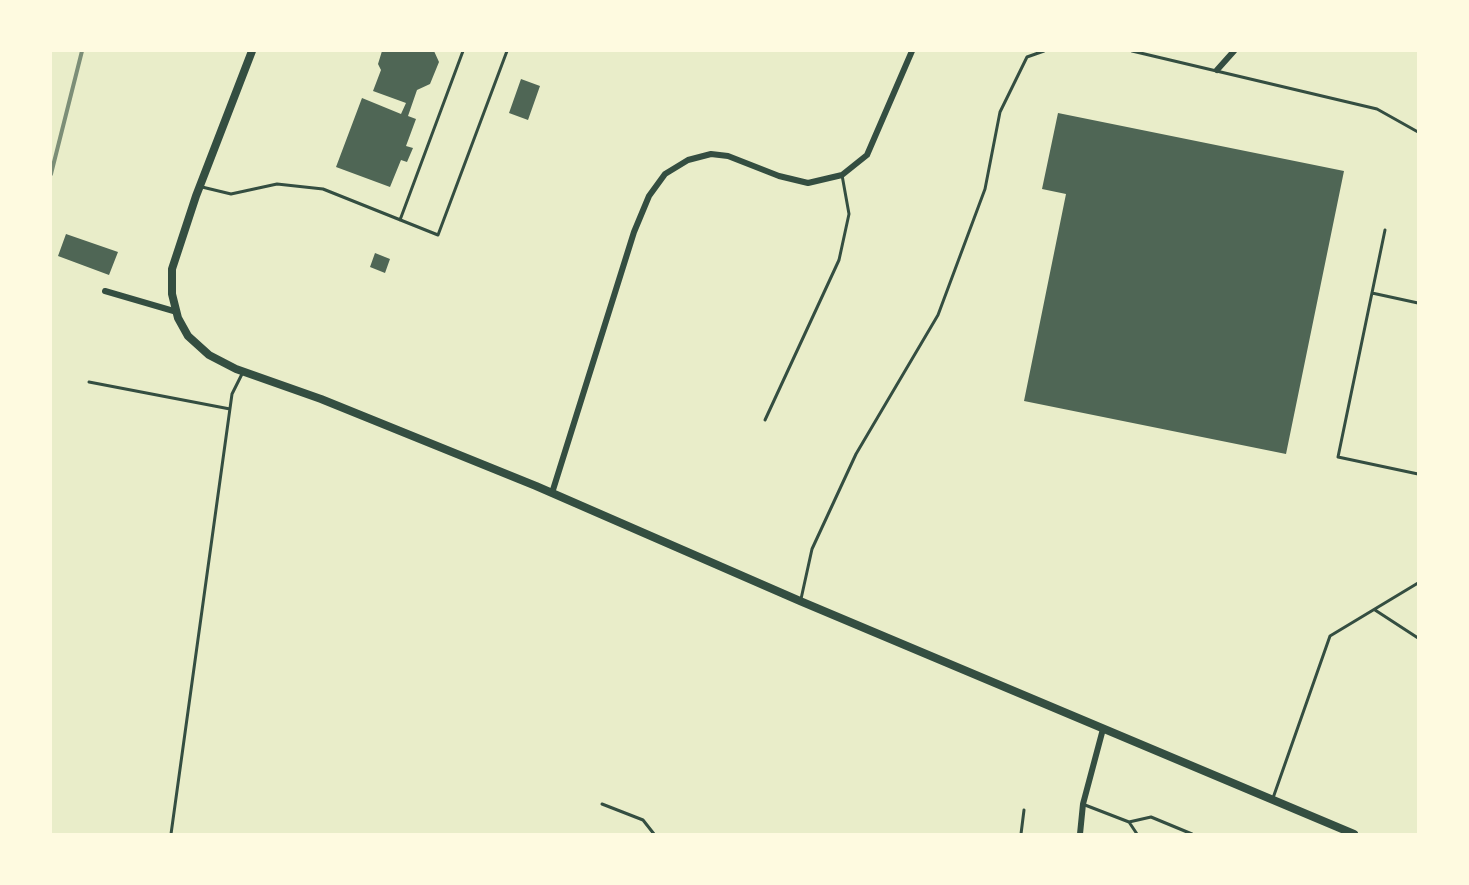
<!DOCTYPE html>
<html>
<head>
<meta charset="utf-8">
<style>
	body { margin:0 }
	#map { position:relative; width:1469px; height:885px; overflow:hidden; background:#e9edc9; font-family:"IBM Plex Serif",serif }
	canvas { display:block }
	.frame { position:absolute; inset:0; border:52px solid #fefae0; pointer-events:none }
</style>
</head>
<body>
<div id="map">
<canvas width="1469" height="885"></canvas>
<div class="frame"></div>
</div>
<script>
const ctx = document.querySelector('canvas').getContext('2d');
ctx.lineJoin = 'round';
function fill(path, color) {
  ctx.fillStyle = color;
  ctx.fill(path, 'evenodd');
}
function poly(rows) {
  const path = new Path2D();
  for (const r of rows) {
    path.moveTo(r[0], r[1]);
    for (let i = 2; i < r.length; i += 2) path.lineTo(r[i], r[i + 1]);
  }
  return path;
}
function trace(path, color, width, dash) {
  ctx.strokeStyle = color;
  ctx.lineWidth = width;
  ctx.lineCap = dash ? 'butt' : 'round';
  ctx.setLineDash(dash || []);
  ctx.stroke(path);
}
fill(poly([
	[382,51,434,51,439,62,430,84,417,90,408,116,416,119,406,146,413,148,407,162,401,160,390,187,336,167,362,98,401,114,406,103,373,91,381,70,378,64],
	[521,79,540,86,528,120,509,113],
	[1058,113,1344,171,1286,454,1024,401,1066,194,1042,189],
	[66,234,118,252,109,275,58,256],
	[375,253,390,259,385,273,370,267]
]), '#4f6655');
trace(poly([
	[1132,51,1377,109,1418,132],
	[202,187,231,194,277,184,323,189,438,235,507,51],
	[400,220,463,51],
	[1385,230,1338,457,1418,474],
	[1372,293,1418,303],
	[89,382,230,409],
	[765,420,839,260,849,214,842,175],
	[801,599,812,549,856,454,938,315,985,189,1000,112,1027,57,1044,51],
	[1375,610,1418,638],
	[1273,798,1330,636,1418,583],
	[602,804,643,820,654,834],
	[1085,805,1129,822,1151,817,1192,834],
	[1129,822,1137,834],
	[171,834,232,394,243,372],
	[1021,834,1024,810]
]), '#344e41', 3);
trace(poly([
	[1217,70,1234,51],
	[105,291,177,312],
	[552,493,634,232,649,196,665,174,688,160,711,154,728,156,779,176,808,183,842,175,867,155,912,51],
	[1080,834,1083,804,1103,729]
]), '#344e41', 6);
trace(poly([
	[252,51,196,196,172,269,172,294,178,318,188,336,209,355,236,369,321,399,536,486,800,601,1354,834]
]), '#344e41', 8);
trace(poly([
	[51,174,82,51]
]), '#7c8e77', 4);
</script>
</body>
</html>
